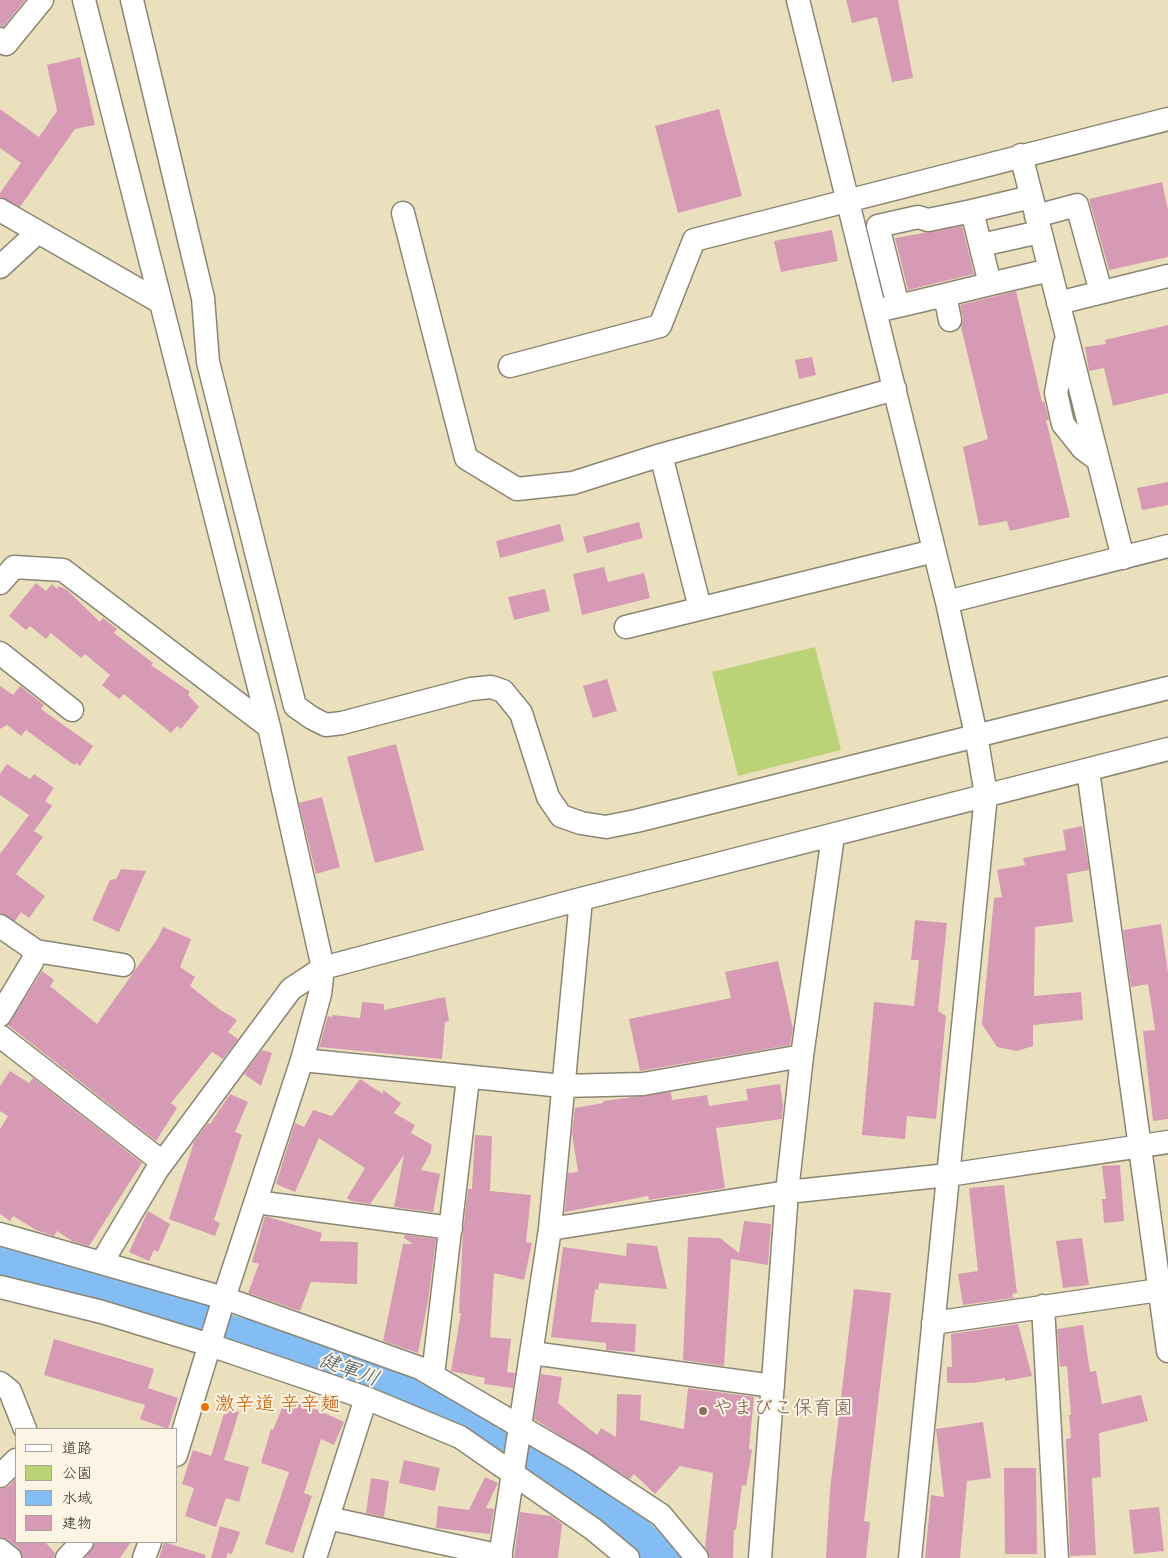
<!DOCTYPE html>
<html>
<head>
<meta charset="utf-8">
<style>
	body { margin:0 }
	#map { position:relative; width:1168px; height:1558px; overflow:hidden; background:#ebe0bd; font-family:"Indie Flower","Klee One",sans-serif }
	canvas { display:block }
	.legend { position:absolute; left:15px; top:1428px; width:162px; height:115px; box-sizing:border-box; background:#fcf5e5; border:1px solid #a8a49b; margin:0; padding:6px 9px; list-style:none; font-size:15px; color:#2b2b2b }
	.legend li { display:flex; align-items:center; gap:10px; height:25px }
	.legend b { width:25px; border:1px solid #a8a49b }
</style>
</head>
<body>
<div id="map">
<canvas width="1168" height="1558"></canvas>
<ul class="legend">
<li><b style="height:6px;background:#fff"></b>道路</li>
<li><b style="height:14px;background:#bcd276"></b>公園</li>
<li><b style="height:14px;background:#83bdf4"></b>水域</li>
<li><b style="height:14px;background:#d79ab5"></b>建物</li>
</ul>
</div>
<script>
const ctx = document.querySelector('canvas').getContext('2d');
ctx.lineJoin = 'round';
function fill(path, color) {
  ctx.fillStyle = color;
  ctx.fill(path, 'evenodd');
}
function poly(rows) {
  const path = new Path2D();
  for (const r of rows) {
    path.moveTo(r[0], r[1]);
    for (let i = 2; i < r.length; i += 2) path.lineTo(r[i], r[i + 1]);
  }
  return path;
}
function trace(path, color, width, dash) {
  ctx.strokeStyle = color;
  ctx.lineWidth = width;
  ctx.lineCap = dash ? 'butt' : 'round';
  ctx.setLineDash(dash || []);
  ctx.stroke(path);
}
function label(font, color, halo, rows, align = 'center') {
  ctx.font = font + ' "Indie Flower","Klee One",sans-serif';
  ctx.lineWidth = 4;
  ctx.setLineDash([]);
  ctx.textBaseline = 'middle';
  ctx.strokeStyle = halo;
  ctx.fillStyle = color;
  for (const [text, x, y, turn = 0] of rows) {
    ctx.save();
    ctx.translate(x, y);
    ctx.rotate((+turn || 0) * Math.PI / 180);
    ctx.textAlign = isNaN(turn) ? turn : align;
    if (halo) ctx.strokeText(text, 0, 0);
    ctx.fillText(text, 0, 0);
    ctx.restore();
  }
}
fill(poly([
	[815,647,841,750,738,776,712,672]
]), '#bcd276');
fill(poly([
	[0,1245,208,1304,208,1308,242,1318,249,1317,414,1375,632,1505,685,1558,635,1558,467,1436,0,1281]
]), '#83bdf4');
fill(poly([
	[0,0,25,0,3,27,0,26],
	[846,0,898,0,913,78,892,82,877,17,852,23],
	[80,57,95,125,75,129,20,207,0,197,0,193,21,163,0,148,0,109,39,137,57,111,47,65],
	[719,109,742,196,678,213,655,126],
	[1162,182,1168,210,1168,257,1109,270,1089,199],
	[962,226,974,274,908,290,895,238],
	[832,230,838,261,781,272,774,241],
	[1016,291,1042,402,1044,401,1049,420,1046,420,1070,517,1010,531,1007,521,979,526,963,447,988,439,961,327,963,318,960,305],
	[1168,325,1168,393,1113,406,1104,368,1089,371,1085,347,1106,344,1105,340],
	[812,357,816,375,799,379,795,360],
	[1168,482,1168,505,1142,510,1137,488],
	[639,522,643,538,587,553,583,537],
	[560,524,564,541,500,558,496,541],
	[604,567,608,582,644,573,650,598,582,615,573,574],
	[36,583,46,591,52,584,57,589,59,586,67,590,100,622,103,618,117,629,114,633,153,663,151,665,190,692,188,695,199,707,181,729,177,726,171,733,124,694,119,699,102,685,110,675,85,654,81,658,51,633,46,639,30,626,26,630,9,616],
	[545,589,550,611,514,620,508,597],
	[607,679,617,711,593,718,583,686],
	[0,686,13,695,20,686,44,705,41,709,93,746,80,766,76,763,74,765,26,730,21,736,7,725,0,729],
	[396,744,424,850,375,863,347,757],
	[7,764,30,779,34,774,54,788,45,801,52,806,34,831,43,837,16,874,45,896,29,918,21,912,15,921,0,913,0,854,29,815,0,795,0,774],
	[322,797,340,867,316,874,299,803],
	[1082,826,1089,870,1067,874,1073,922,1035,927,1034,996,1081,992,1083,1020,1033,1025,1033,1046,1017,1051,997,1047,982,1024,994,898,1002,897,997,870,1025,865,1023,858,1066,850,1063,830],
	[121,869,146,871,119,932,92,920,110,880,116,879],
	[915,920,947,923,938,1011,946,1016,936,1119,907,1116,905,1139,862,1135,874,1002,914,1006,919,960,911,960],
	[1161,924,1168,972,1168,1119,1153,1121,1143,1031,1155,1030,1148,984,1131,987,1123,930],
	[163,927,191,939,180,967,195,977,190,986,219,1009,237,1020,228,1032,238,1039,223,1059,212,1052,171,1103,177,1108,156,1141,8,1025,42,971,54,980,50,986,97,1024,158,938],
	[778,961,793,1029,790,1045,640,1071,629,1019,731,998,725,972],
	[445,997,449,1021,445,1022,442,1059,319,1047,328,1016,332,1017,332,1015,360,1018,362,1002,384,1004,384,1010],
	[262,1050,272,1053,261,1086,244,1074],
	[10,1071,29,1083,33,1078,142,1163,89,1246,72,1241,57,1231,54,1236,36,1230,13,1216,10,1221,0,1214,0,1129,8,1116,0,1111,0,1086],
	[360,1079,383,1094,383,1090,401,1103,394,1113,415,1125,411,1133,432,1145,430,1154,421,1170,440,1174,433,1212,394,1207,404,1155,370,1204,351,1201,347,1198,365,1168,319,1138,295,1192,276,1184,295,1123,304,1127,313,1110,332,1116],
	[780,1084,783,1105,782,1119,716,1128,725,1188,649,1200,648,1196,565,1212,568,1173,578,1172,572,1133,575,1108,603,1103,603,1101,671,1092,672,1100,707,1095,709,1106,748,1100,746,1089],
	[230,1094,248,1102,235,1132,242,1135,214,1220,220,1223,215,1236,169,1219,194,1142,208,1123,210,1124],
	[475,1135,492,1136,490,1191,531,1195,526,1242,532,1243,524,1280,494,1273,490,1337,511,1339,507,1372,515,1373,513,1388,484,1384,485,1378,451,1371,461,1313,459,1313,463,1232,468,1189,472,1189],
	[1120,1165,1124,1221,1104,1223,1102,1199,1106,1199,1102,1166],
	[1004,1185,1017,1293,1012,1294,1013,1298,963,1305,958,1274,978,1271,969,1188],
	[148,1211,170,1224,158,1252,154,1250,149,1261,129,1252],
	[265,1216,322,1233,320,1241,358,1242,357,1284,311,1282,300,1311,248,1293,259,1264,252,1262],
	[744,1221,771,1224,768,1265,731,1259,724,1366,683,1360,688,1237,720,1238,739,1253],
	[405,1235,436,1239,428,1301,418,1353,383,1341,403,1244,413,1244,404,1238],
	[1082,1238,1089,1285,1063,1288,1056,1241],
	[627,1243,657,1246,667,1289,599,1283,598,1290,595,1289,591,1322,636,1324,635,1352,606,1350,606,1343,551,1337,563,1247,626,1256],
	[854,1289,891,1293,864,1521,870,1522,866,1558,826,1558,830,1490],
	[1018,1324,1032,1376,1005,1381,1005,1378,974,1383,947,1383,947,1367,952,1367,951,1334],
	[1083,1325,1090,1372,1096,1371,1102,1404,1141,1395,1148,1421,1099,1433,1101,1477,1092,1478,1096,1555,1070,1556,1066,1439,1071,1438,1069,1415,1071,1415,1067,1366,1060,1367,1057,1329],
	[54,1339,154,1369,148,1388,178,1398,168,1429,140,1419,145,1405,44,1375],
	[541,1374,562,1377,558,1403,597,1435,601,1428,616,1437,617,1394,641,1395,640,1420,684,1429,688,1388,754,1397,749,1449,752,1450,746,1486,742,1485,736,1530,734,1530,733,1558,710,1558,705,1547,713,1473,680,1466,655,1494,634,1474,630,1479,534,1419],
	[287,1396,344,1422,334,1445,321,1439,304,1493,312,1496,293,1553,265,1544,289,1472,261,1463,271,1429,273,1430],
	[226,1407,239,1412,224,1460,249,1467,239,1502,226,1498,216,1527,185,1516,194,1488,182,1484,193,1450,211,1456],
	[983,1422,991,1478,967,1481,960,1558,925,1558,931,1495,944,1497,936,1429],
	[404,1460,440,1468,435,1491,399,1483],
	[1004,1468,1036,1468,1037,1554,1005,1554],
	[485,1477,498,1483,486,1508,494,1509,490,1534,436,1528,438,1506,469,1510],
	[16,1478,16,1542,45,1542,55,1553,54,1558,23,1558,18,1548,8,1540,0,1537,0,1489,9,1486],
	[371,1478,389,1481,384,1517,366,1513],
	[1159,1507,1164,1551,1134,1554,1129,1510],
	[520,1512,551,1516,562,1524,558,1558,514,1558],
	[220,1526,240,1532,232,1554,228,1553,226,1558,211,1558],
	[96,1542,131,1542,120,1558,85,1558],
	[164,1542,206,1555,205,1558,159,1558]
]), '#d79ab5');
const minor = poly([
	[84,0,269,727,323,968,320,994,302,1060,224,1298,176,1455],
	[132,0,203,298,208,362,295,706,312,718,326,725,342,723,471,689,491,687,503,691,521,713,548,797,561,816,581,823,606,827,636,821,1168,688],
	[798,0,947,602,976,735,986,795,910,1558],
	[0,39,6,44,42,0],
	[1021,155,1123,558],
	[0,210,160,302],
	[972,211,1031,197],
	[403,213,466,458,517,489,573,483,661,455,895,389],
	[1036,216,1077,205,1101,292],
	[981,245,1040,232],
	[0,267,38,232],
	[990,284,1050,270],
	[945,295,950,320],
	[1058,303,1168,276],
	[876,311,898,306,945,295,990,284,972,211,928,220,918,217,878,226,898,306],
	[1065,343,1056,393,1063,424,1083,449,1098,460],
	[510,366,660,326,694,240,1168,119],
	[661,455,700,608],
	[0,583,14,567,63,570,269,727],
	[947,602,1168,546],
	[626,627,934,551],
	[0,653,72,710],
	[1088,770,1168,1351],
	[0,926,36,951,32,962,0,1015],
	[36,951,123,965],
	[0,1036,162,1162],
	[302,1060,563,1086,643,1084,802,1056],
	[256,1202,451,1228],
	[550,1229,787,1192,948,1175,1168,1142],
	[0,1234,224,1298,420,1368,579,1461,661,1515,697,1558],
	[102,1262,157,1170,291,989,323,968,581,899,1168,749],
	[0,1287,102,1312,210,1345,366,1398,315,1558],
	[1043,1306,1057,1558],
	[933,1323,1159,1290],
	[532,1353,773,1386],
	[433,1375,468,1078],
	[0,1383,10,1391,25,1429],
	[366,1398,460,1437,593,1529,628,1558],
	[0,1476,16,1460],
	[328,1518,501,1556],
	[0,1550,10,1558],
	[67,1558,82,1542],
	[144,1558,150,1542],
	[500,1558,550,1229,581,899],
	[760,1558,787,1192,802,1056,833,836]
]);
trace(minor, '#8b8674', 25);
trace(minor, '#fff', 22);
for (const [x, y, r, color] of [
	[205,1407,5,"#e8710a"],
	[703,1411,5,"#8d6e63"]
]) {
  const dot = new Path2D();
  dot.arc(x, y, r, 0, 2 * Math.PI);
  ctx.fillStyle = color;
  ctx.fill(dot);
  trace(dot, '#fcf5e5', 2);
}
label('20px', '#c56008', '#fcf5e5', [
	["激辛道 辛辛麺",215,1407]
], 'left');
label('20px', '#785e54', '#fcf5e5', [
	["やまびこ保育園",713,1411]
], 'left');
label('italic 21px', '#455767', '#fcf5e5', [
	["健軍川",348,1372,20]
]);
</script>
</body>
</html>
